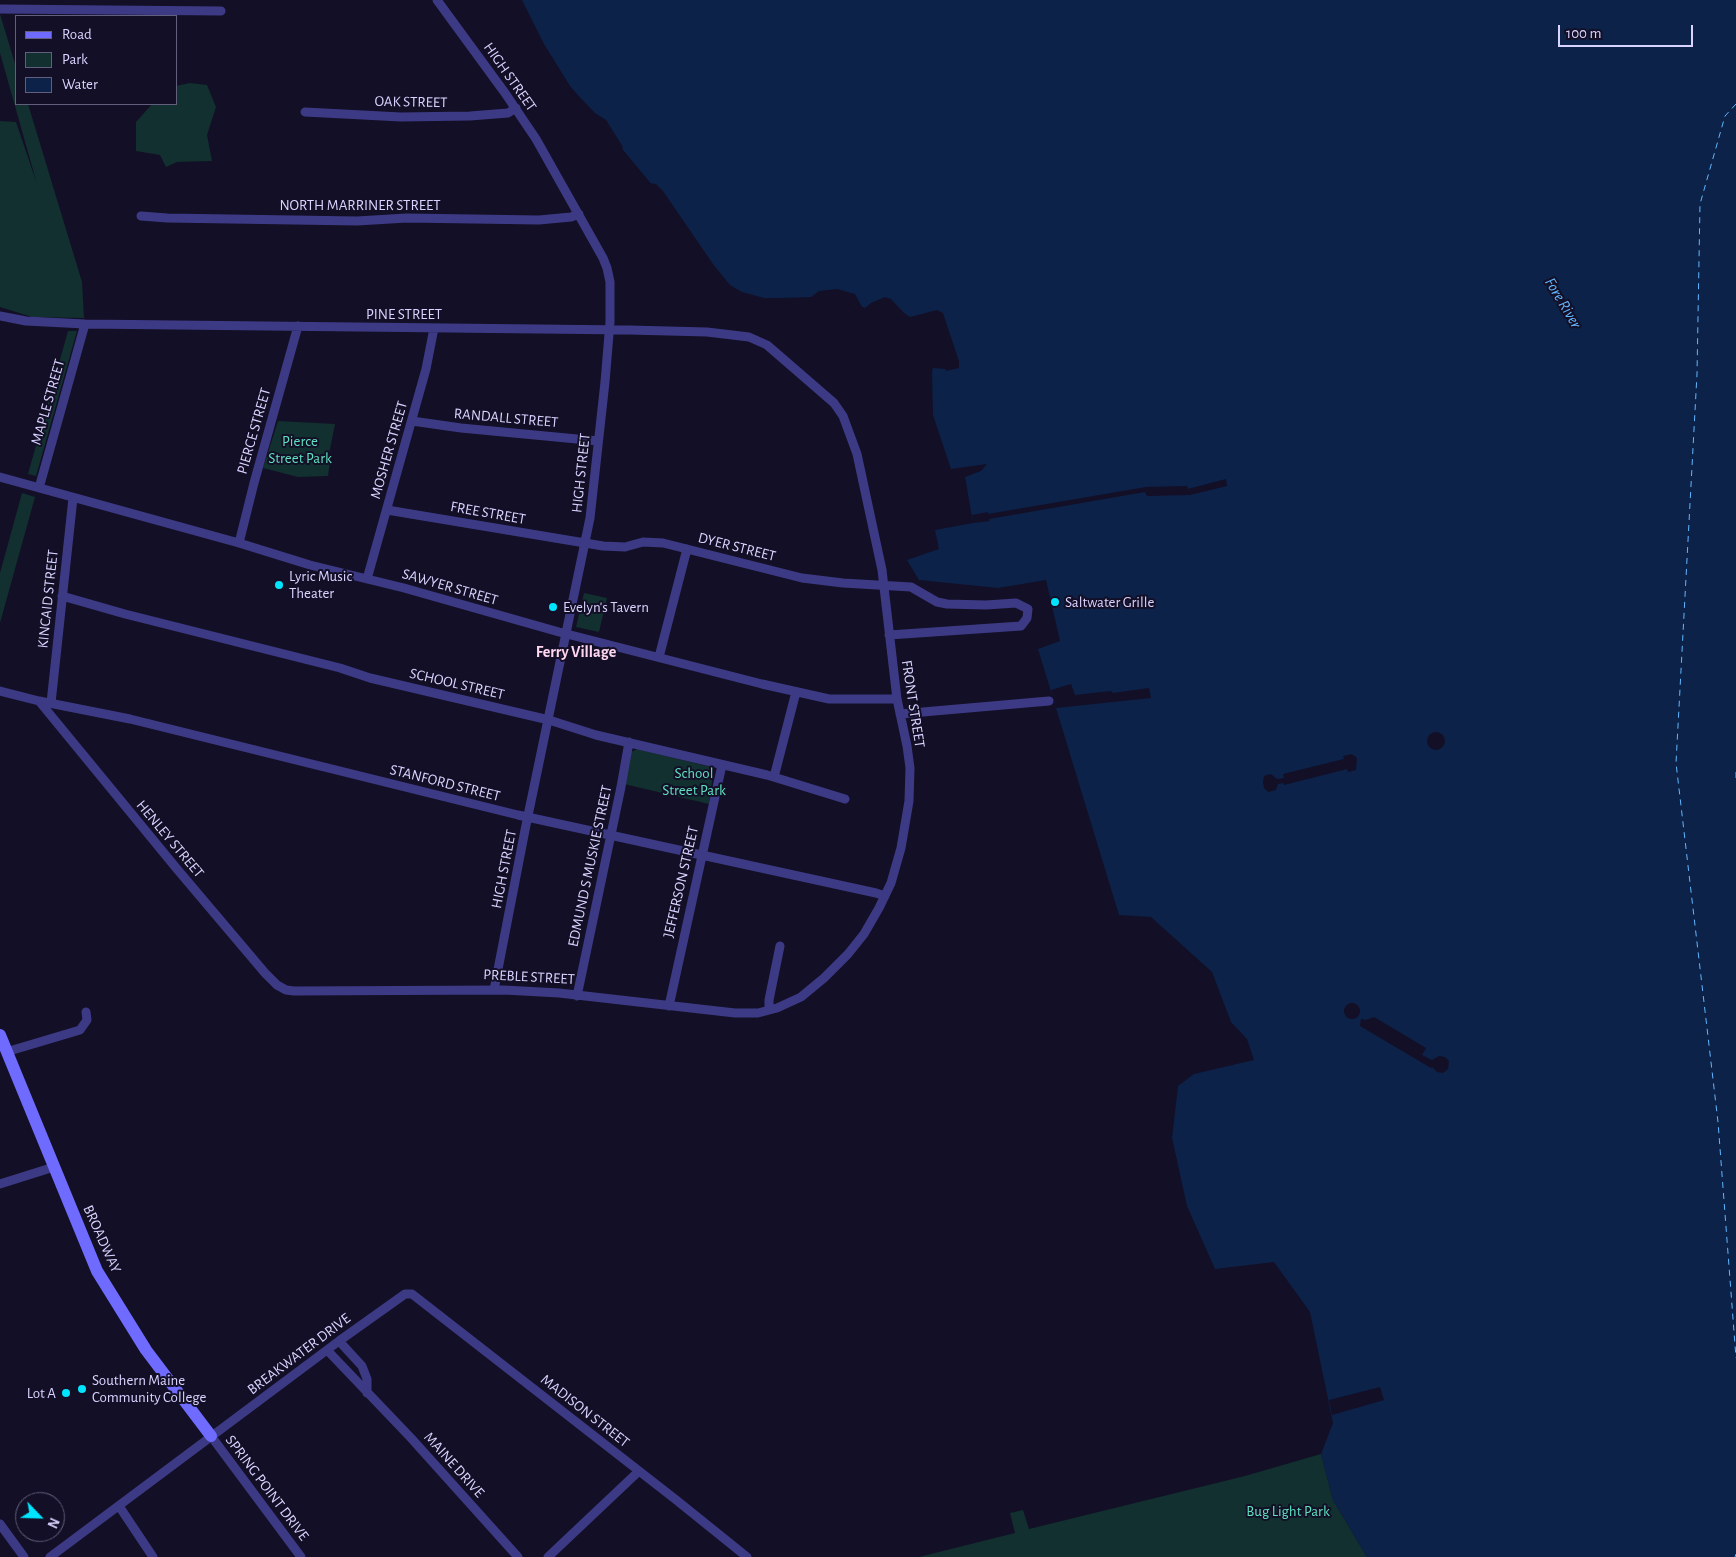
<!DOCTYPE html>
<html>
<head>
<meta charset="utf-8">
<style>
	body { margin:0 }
	#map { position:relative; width:1736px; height:1557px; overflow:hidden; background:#130f26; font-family:"Alegreya Sans",sans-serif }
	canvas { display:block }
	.legend { position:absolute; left:15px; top:15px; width:162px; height:90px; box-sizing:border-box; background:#130f26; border:1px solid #625e7d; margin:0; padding:6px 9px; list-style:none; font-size:15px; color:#d9d4ff }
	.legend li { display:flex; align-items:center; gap:10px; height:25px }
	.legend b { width:25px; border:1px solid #625e7d }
	.north { position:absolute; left:15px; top:1492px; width:50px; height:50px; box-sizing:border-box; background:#130f26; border:1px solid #625e7d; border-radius:50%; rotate:114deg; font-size:14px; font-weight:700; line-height:20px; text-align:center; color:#d9d4ff }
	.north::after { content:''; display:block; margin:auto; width:18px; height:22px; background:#00e5ff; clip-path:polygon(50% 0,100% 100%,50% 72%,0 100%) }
	.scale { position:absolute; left:1558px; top:25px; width:135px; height:22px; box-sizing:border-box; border:2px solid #d9d4ff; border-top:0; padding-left:6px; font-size:15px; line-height:18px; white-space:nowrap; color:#d9d4ff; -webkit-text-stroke:4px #130f26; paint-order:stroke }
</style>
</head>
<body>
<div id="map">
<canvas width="1736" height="1557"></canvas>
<ul class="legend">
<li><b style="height:6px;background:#6f6bff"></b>Road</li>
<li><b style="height:14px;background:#12302f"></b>Park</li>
<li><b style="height:14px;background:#0c2248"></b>Water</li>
</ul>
<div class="north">N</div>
<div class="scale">100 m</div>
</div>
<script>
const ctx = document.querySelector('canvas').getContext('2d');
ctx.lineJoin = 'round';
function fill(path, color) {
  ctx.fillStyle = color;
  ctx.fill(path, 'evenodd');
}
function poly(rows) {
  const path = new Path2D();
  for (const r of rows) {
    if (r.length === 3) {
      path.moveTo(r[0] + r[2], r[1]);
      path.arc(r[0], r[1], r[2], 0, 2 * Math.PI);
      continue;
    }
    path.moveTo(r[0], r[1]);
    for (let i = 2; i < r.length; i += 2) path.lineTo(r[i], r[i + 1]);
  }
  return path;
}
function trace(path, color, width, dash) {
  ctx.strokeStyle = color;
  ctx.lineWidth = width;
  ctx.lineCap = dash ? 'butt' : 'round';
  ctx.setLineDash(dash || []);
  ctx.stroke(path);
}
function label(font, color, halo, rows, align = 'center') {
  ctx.font = font + ' "Alegreya Sans",sans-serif';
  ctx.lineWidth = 4;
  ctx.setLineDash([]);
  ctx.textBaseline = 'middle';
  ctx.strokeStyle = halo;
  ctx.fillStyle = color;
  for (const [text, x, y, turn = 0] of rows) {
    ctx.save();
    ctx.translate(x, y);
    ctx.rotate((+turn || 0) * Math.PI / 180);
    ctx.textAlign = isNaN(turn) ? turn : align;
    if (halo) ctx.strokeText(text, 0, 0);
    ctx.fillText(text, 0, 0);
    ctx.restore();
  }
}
fill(poly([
	[0,14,16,67,16,104,28,104,82,282,84,318,32,317,0,307,0,121,16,122,37,184,0,53],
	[190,83,207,85,216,107,207,135,212,161,177,162,166,167,160,155,136,151,136,122,152,104,176,104,176,86],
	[68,331,77,331,36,476,28,474],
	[278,421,335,424,329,454,331,454,328,476,298,477,263,468],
	[22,493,35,497,0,623,0,573],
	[584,593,607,598,599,632,576,627],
	[637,749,711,767,712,782,709,804,624,784,631,752],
	[1321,1454,1333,1500,1367,1557,919,1557,1015,1533,1010,1513,1023,1510,1029,1529,1245,1476]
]), '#12302f');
fill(poly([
	[522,0,1736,0,1736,1557,1367,1557,1333,1500,1321,1454,1333,1423,1310,1312,1274,1262,1215,1269,1187,1206,1172,1138,1178,1086,1194,1074,1254,1060,1247,1039,1231,1022,1212,972,1151,917,1119,915,1038,649,1060,641,1046,580,998,588,919,580,907,560,939,549,935,530,973,523,965,477,981,471,987,464,951,469,933,415,932,372,933,368,946,369,955,367,938,316,902,321,888,308,879,305,870,311,843,297,757,301,729,289,687,227,570,86,544,44]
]), '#0c2248');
fill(poly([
	[571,88,595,113,606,120,623,147,621,151,602,126,569,89],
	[647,183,656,184,663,191,713,264,730,285,742,292,764,298,782,298,811,297,819,291,837,289,855,294,862,307,865,308,871,303,885,297,891,299,904,313,910,317,937,310,943,313,959,361,959,368,946,371,945,367,951,364,940,323,936,318,906,323,892,315,886,309,880,308,871,313,858,313,842,300,814,303,757,303,741,300,727,290,703,258,685,229],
	[1226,479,1227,486,1190,495,1147,496,1145,492,989,519,990,521,973,523,972,515,988,512,988,514,1146,487,1187,486,1188,489],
	[1071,684,1075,695,1111,691,1113,693,1149,688,1151,698,1056,708,1051,690],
	[1436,741,9],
	[1352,754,1357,758,1356,770,1348,772,1347,769,1284,785,1283,783,1278,784,1276,790,1268,792,1264,788,1263,782,1264,776,1271,774,1277,779,1284,778,1283,774,1344,759,1343,756],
	[1352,1011,8],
	[1374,1017,1426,1048,1422,1055,1432,1060,1439,1056,1445,1057,1449,1061,1448,1069,1443,1073,1437,1072,1432,1067,1431,1068,1360,1026,1361,1019,1366,1020],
	[1380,1387,1384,1400,1332,1415,1329,1400]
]), '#130f26');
trace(poly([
	[1736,104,1725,116,1700,204,1697,374,1676,763,1718,1122,1736,1358],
	[1736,772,1736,781],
	[1735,1557,1736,1554]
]), '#62b6ff', 1, [6, 5]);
trace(poly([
	[437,0,505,93,536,139,603,258,607,268,610,282,610,322,605,382,590,518,525,830,494,990],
	[0,9,221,11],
	[305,112,401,117,470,116,508,113,516,108],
	[141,216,167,218,357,221,407,218,539,220,571,217,579,214],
	[0,316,26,321,85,324,629,330,707,332,749,337,767,345,834,403,843,416,857,454,882,570,897,699,907,746,910,768,909,801,901,848,891,883,879,908,864,934,848,954,824,978,801,997,777,1008,758,1013,735,1013,559,993,504,990,294,991,286,990,277,985,265,973,177,869,39,701],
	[412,421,461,428,598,441],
	[0,477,239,543,310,565,404,588,559,632,762,684,829,699,897,699],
	[39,488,85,324],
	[387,510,603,546,625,547,643,542,663,543,802,578,843,583,911,587,937,602,947,604,986,605,1016,603,1028,609,1027,618,1021,626,889,635],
	[239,543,254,483,298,326],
	[367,579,426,369,434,328],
	[62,596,125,614,340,668,370,678,549,720,596,735,767,775,845,799],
	[659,657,687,549],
	[0,691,39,701,130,719,518,815,876,893,885,896],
	[51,703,73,498],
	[900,714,1049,701],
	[774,777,796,692],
	[577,996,621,787,629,742],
	[669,1006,722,765],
	[769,1010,769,1000,780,946],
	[6,1052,80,1030,87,1020,86,1012],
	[0,1184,54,1167],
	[339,1341,362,1366,367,1379,367,1393],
	[327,1350,411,1438,518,1557],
	[211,1436,301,1557],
	[119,1506,153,1557],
	[0,1524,24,1557],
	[50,1557,339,1341,405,1294,412,1294,675,1499,747,1557],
	[548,1557,639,1471]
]), '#3d3a85', 9);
trace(poly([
	[0,1035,97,1271,146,1350,211,1436]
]), '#6f6bff', 12);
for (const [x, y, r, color] of [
	[279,585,5,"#00e5ff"],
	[1055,602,5,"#00e5ff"],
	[553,607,5,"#00e5ff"],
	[82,1389,5,"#00e5ff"],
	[66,1393,5,"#00e5ff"]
]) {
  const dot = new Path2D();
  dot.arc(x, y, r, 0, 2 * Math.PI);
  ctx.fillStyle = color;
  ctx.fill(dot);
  trace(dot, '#130f26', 2);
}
label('15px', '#d9d4ff', '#130f26', [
	["HIGH STREET",510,77,55],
	["OAK STREET",411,102,1],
	["NORTH MARRINER STREET",360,205],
	["PINE STREET",404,314],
	["MAPLE STREET",48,402,-74],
	["RANDALL STREET",506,418,5],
	["PIERCE STREET",254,431,-74],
	["MOSHER STREET",389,450,-74],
	["HIGH STREET",581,473,-84],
	["FREE STREET",488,513,10],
	["DYER STREET",737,547,14],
	["SAWYER STREET",450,587,16],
	["KINCAID STREET",48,599,-84],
	["SCHOOL STREET",457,684,13],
	["FRONT STREET",913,704,81],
	["STANFORD STREET",445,783,14],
	["HENLEY STREET",170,839,50],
	["EDMUND S MUSKIE STREET",590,866,-78],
	["HIGH STREET",504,869,-79],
	["JEFFERSON STREET",681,882,-77],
	["PREBLE STREET",529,977,3],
	["BROADWAY",102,1239,66],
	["BREAKWATER DRIVE",299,1354,-37],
	["MADISON STREET",585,1411,38],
	["MAINE DRIVE",454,1465,48],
	["SPRING POINT DRIVE",267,1488,53]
]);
label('15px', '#5fe0c0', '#130f26', [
	["Pierce",300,441],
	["Street Park",300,458],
	["School",694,773],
	["Street Park",694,790],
	["Bug Light Park",1288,1511]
]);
label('15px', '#d9d4ff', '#130f26', [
	["Lyric Music",289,576],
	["Theater",289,593],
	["Saltwater Grille",1065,602],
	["Evelyn's Tavern",563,607],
	["Southern Maine",92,1380],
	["Community College",92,1397],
	["Lot A",56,1393,"right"]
], 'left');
label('italic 16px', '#62b6ff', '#130f26', [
	["Fore River",1563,303,59]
]);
label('bold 16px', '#ffd6f0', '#130f26', [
	["Ferry Village",576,652]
]);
</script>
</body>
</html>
